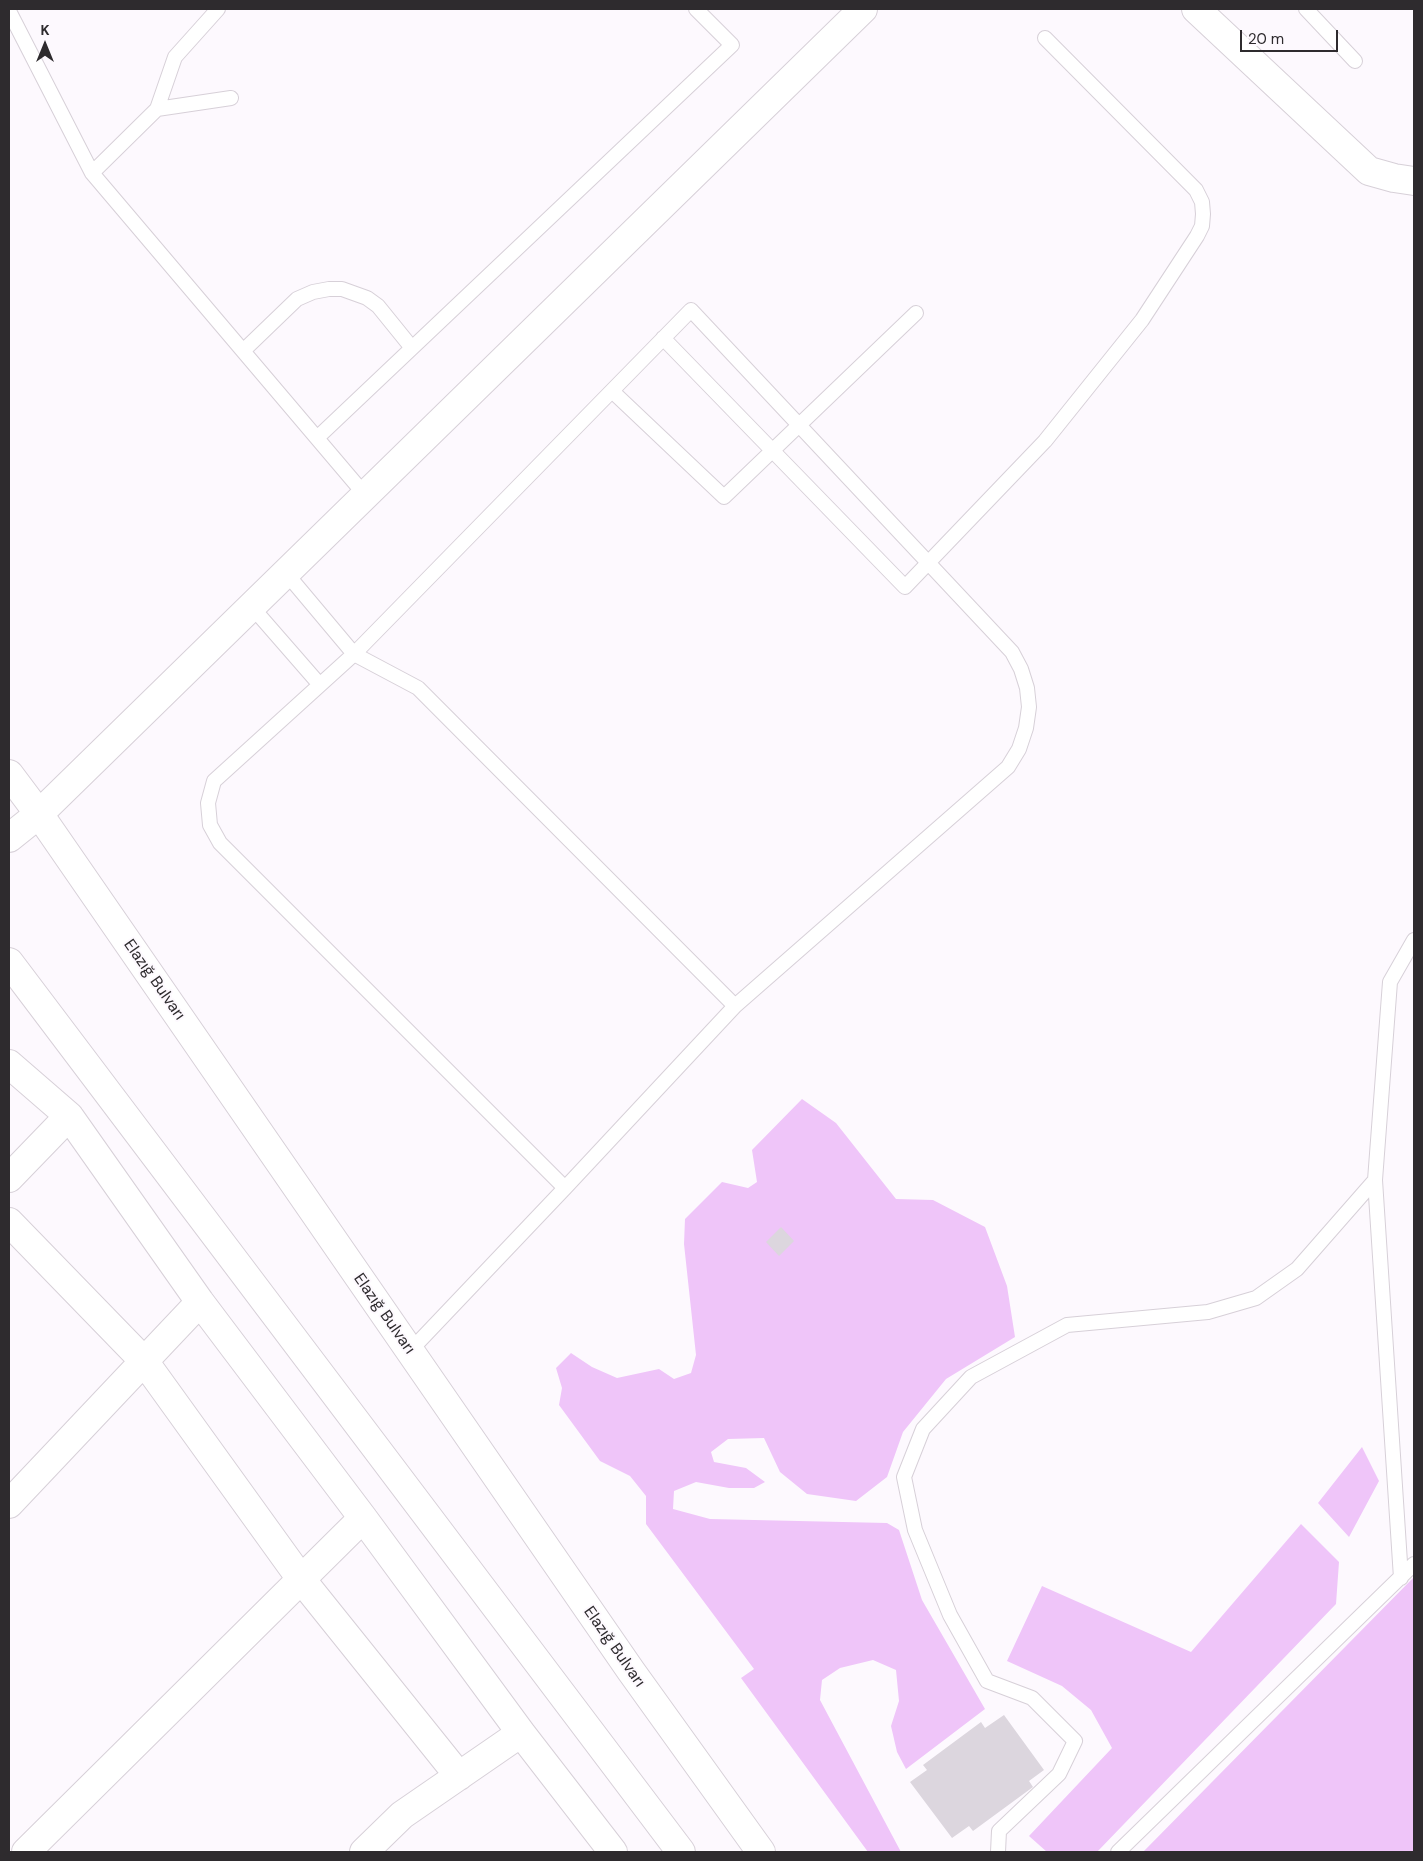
<!DOCTYPE html>
<html>
<head>
<meta charset="utf-8">
<style>
	body { margin:0 }
	#map { position:relative; width:1423px; height:1861px; overflow:hidden; background:#fdf9fe; font-family:"DM Sans",sans-serif }
	canvas { display:block }
	.frame { position:absolute; inset:0; border:10px solid #2e2b2e; pointer-events:none }
	.north { position:absolute; left:20px; top:20px; width:50px; height:50px; -webkit-text-stroke:4px #fdf9fe; paint-order:stroke; rotate:0deg; font-size:14px; font-weight:700; line-height:20px; text-align:center; color:#2e2b2e }
	.north::after { content:''; display:block; margin:auto; width:18px; height:22px; background:#2e2b2e; clip-path:polygon(50% 0,100% 100%,50% 72%,0 100%) }
	.scale { position:absolute; left:1240px; top:30px; width:98px; height:22px; box-sizing:border-box; border:2px solid #2e2b2e; border-top:0; padding-left:6px; font-size:15px; line-height:18px; white-space:nowrap; color:#2e2b2e; -webkit-text-stroke:4px #fdf9fe; paint-order:stroke }
</style>
</head>
<body>
<div id="map">
<canvas width="1423" height="1861"></canvas>
<div class="frame"></div>
<div class="north">K</div>
<div class="scale">20 m</div>
</div>
<script>
const ctx = document.querySelector('canvas').getContext('2d');
ctx.lineJoin = 'round';
function fill(path, color) {
  ctx.fillStyle = color;
  ctx.fill(path, 'evenodd');
}
function poly(rows) {
  const path = new Path2D();
  for (const r of rows) {
    path.moveTo(r[0], r[1]);
    for (let i = 2; i < r.length; i += 2) path.lineTo(r[i], r[i + 1]);
  }
  return path;
}
function trace(path, color, width, dash) {
  ctx.strokeStyle = color;
  ctx.lineWidth = width;
  ctx.lineCap = dash ? 'butt' : 'round';
  ctx.setLineDash(dash || []);
  ctx.stroke(path);
}
function label(font, color, halo, rows, align = 'center') {
  ctx.font = font + ' "DM Sans",sans-serif';
  ctx.lineWidth = 4;
  ctx.setLineDash([]);
  ctx.textBaseline = 'middle';
  ctx.strokeStyle = halo;
  ctx.fillStyle = color;
  for (const [text, x, y, turn = 0] of rows) {
    ctx.save();
    ctx.translate(x, y);
    ctx.rotate((+turn || 0) * Math.PI / 180);
    ctx.textAlign = isNaN(turn) ? turn : align;
    if (halo) ctx.strokeText(text, 0, 0);
    ctx.fillText(text, 0, 0);
    ctx.restore();
  }
}
fill(poly([
	[802,1099,836,1123,896,1199,933,1200,985,1227,1007,1286,1015,1337,946,1379,903,1432,887,1477,856,1501,807,1494,780,1472,764,1438,728,1439,711,1452,714,1462,746,1468,765,1482,754,1488,729,1488,696,1482,674,1491,673,1509,710,1519,887,1523,899,1530,922,1600,985,1709,906,1769,897,1752,891,1726,899,1701,896,1670,873,1660,840,1668,822,1680,820,1700,901,1852,868,1852,741,1678,754,1669,646,1524,646,1496,630,1476,600,1461,559,1405,562,1388,556,1368,571,1353,592,1367,617,1378,659,1369,674,1379,691,1373,696,1355,684,1244,685,1219,722,1182,748,1188,757,1182,752,1150],
	[1362,1447,1379,1481,1349,1537,1318,1503],
	[1301,1524,1339,1562,1336,1604,1097,1852,1047,1852,1029,1836,1112,1748,1091,1710,1062,1686,1007,1661,1042,1586,1191,1652],
	[1414,1577,1414,1852,1143,1852]
]), '#efc5f9');
fill(poly([
	[781,1227,794,1241,779,1256,766,1242],
	[1004,1715,1044,1770,1029,1781,1033,1787,973,1831,969,1826,952,1838,910,1782,927,1770,923,1765,981,1722,985,1728]
]), '#dcd6de');
const lane = poly([
	[1306,9,1355,61],
	[9,11,92,173,366,496],
	[157,109,231,98],
	[92,173,157,109,175,57,218,9],
	[663,338,905,587,1045,441,1142,320,1197,236,1202,226,1203,214,1202,202,1196,190,1045,38],
	[243,351,297,299,313,292,329,289,342,289,367,298,378,306,412,348],
	[612,391,724,497,916,313],
	[317,438,732,45,696,9],
	[286,573,354,654,418,688,735,1006],
	[252,607,320,685],
	[1375,1180,1401,1578],
	[410,1351,565,1188,735,1006,1008,767,1019,749,1026,728,1029,707,1027,688,1021,669,1012,652,691,310,354,654,214,781,208,803,210,825,220,843,565,1188],
	[998,1852,999,1831,1059,1774,1075,1741,1032,1698,987,1681,950,1615,915,1530,904,1477,923,1429,971,1377,1067,1325,1208,1312,1256,1298,1297,1269,1375,1180,1390,982,1414,940],
	[1118,1852,1414,1564]
]);
const street = poly([
	[1196,9,1369,171,1394,178,1414,181],
	[9,838,39,814,863,9],
	[9,1064,69,1116,200,1302,363,1518,521,1733,613,1852],
	[9,1178,69,1116],
	[9,1222,144,1361,301,1579,459,1776],
	[9,1504,200,1302],
	[26,1852,363,1518],
	[364,1852,402,1815,521,1733]
]);
const highway = poly([
	[9,774,39,814,631,1671,761,1852],
	[9,962,681,1852]
]);
trace(lane, '#d7d0d8', 16);
trace(street, '#d7d0d8', 30);
trace(highway, '#d7d0d8', 30);
trace(lane, '#fff', 14);
trace(street, '#fff', 28);
trace(highway, '#fff', 28);
label('16px', '#2e2b2e', '#fdf9fe', [
	["Elazığ Bulvarı",154,980,55],
	["Elazığ Bulvarı",384,1314,55],
	["Elazığ Bulvarı",614,1647,55]
]);
</script>
</body>
</html>
